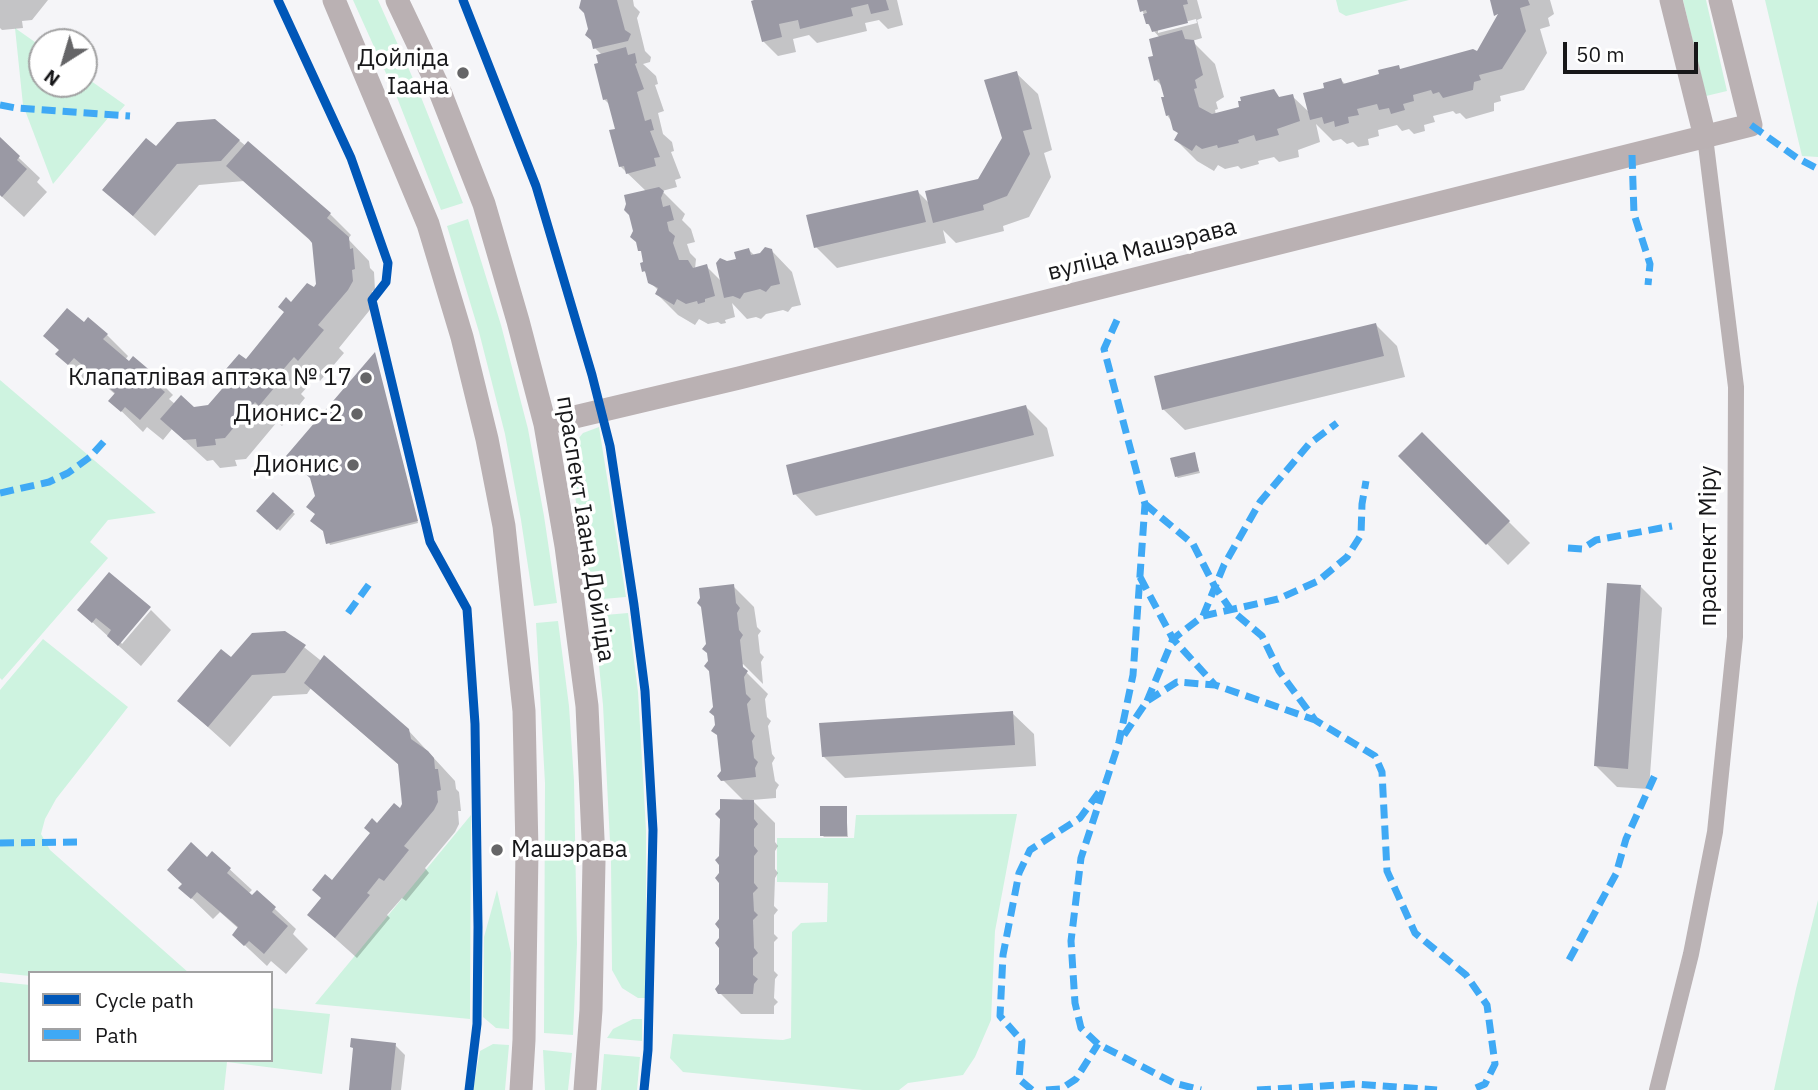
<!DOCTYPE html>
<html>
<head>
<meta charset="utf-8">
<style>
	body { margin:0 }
	#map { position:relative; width:1818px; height:1090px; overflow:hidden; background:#f5f5f8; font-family:"IBM Plex Sans",sans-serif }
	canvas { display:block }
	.legend { position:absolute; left:28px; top:971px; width:245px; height:91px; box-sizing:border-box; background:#fff; border:2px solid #a2a2a3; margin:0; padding:9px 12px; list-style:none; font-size:21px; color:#171719 }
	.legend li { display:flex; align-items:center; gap:14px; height:35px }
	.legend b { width:35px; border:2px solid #a2a2a3 }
	.north { position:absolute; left:28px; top:28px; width:70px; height:70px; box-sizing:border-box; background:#fff; border:2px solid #a2a2a3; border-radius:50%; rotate:217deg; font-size:19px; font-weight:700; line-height:28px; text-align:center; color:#171719 }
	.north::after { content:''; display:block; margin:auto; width:24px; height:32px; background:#656567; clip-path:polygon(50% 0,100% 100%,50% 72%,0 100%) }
	.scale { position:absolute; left:1563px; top:42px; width:135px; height:32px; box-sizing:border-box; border:4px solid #171719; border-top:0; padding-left:9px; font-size:21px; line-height:24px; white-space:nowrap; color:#171719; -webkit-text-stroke:5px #fff; paint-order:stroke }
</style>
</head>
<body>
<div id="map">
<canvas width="1818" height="1090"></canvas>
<ul class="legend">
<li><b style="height:9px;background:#0057b8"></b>Cycle path</li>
<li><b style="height:9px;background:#3fa9f5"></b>Path</li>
</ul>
<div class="north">N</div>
<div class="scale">50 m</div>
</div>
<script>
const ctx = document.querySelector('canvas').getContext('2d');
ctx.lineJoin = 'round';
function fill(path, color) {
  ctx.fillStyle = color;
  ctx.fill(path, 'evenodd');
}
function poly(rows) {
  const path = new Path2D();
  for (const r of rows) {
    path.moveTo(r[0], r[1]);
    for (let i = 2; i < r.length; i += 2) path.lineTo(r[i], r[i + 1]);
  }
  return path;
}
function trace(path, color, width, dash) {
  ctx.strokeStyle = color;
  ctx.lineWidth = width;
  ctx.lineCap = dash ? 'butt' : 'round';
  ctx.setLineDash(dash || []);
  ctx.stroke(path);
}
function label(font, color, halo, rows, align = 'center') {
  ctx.font = font + ' "IBM Plex Sans",sans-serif';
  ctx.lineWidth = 7;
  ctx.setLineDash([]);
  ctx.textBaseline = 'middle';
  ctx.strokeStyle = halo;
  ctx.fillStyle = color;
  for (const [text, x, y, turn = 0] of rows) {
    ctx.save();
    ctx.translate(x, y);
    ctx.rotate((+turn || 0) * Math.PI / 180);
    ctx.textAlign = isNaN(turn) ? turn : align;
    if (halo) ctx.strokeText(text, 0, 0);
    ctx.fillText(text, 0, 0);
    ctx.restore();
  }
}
fill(poly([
	[353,0,378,0,419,92,463,203,441,210,398,100],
	[1336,0,1409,0,1346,16,1339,12],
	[1683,0,1706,0,1727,91,1706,96],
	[1765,0,1818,0,1818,157,1802,156],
	[15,28,42,47,42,84,84,84,84,76,125,105,119,112,113,112,53,184,23,105],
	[468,219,501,325,528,429,544,516,557,603,534,606,521,520,505,434,479,332,447,226],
	[0,380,156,513,108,520,90,542,108,558,2,680,0,678],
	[599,427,626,597,591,600,570,463,578,439,583,433],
	[628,613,638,692,646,830,646,998,638,998,622,988,612,970,611,861,603,705,594,616],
	[558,621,569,706,574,781,577,944,573,1035,544,1033,545,783,536,623],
	[43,639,128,707,56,799,45,819,41,834,50,850,189,973,30,973,30,976,0,973,0,690],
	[1017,814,995,931,991,1020,975,1057,963,1075,908,1083,899,1090,863,1090,683,1072,670,1058,673,1034,783,1040,791,1038,792,932,801,923,827,922,828,883,777,882,777,838,854,838,856,815],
	[471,815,470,1019,315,1004],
	[497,890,511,953,509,1029,496,1028,483,1017,484,937],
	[1818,900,1818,1090,1774,1090,1796,989],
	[0,982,30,985,30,1060,271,1060,271,1008,330,1014,322,1074,227,1062,224,1090,0,1090],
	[633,1019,642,1019,642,1041,607,1038,613,1029],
	[493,1044,509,1045,505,1090,473,1090,480,1051],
	[543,1050,572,1053,568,1090,545,1090],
	[604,1054,640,1057,637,1090,601,1090]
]), '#cef3e0');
fill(poly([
	[0,0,48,0,32,20,22,21,23,28,2,30,0,28],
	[583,0,633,0,634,6,640,12,637,18,645,51,651,57,650,62,643,64,656,76,658,84,655,85,664,111,658,113,663,134,672,142,674,151,671,152,681,178,675,180,677,187,662,191,685,214,682,220,691,229,695,242,687,244,690,253,696,259,695,269,706,266,722,282,727,263,738,260,749,250,755,256,771,250,792,272,801,305,792,307,788,312,783,310,766,314,761,319,756,317,747,319,732,303,735,317,725,320,726,323,721,324,718,322,708,324,699,319,695,325,678,315,657,294,659,291,650,282,648,275,644,271,647,192,620,166,617,130,610,105,604,99,600,65,602,55,595,48],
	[761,0,897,0,903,25,888,29,879,20,865,23,867,31,817,43,809,35,793,39,796,52,778,56,763,41],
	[1138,0,1197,0,1202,18,1197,20,1202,38,1192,41,1215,64,1224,97,1216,102,1218,109,1215,110,1216,115,1242,108,1273,91,1280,98,1292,96,1310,113,1326,89,1341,80,1346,85,1382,76,1398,67,1402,71,1478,53,1499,17,1491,0,1550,0,1554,14,1548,18,1550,26,1540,29,1547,53,1524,90,1500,96,1501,101,1494,103,1494,111,1466,119,1460,113,1456,114,1453,111,1433,116,1435,122,1424,125,1425,131,1414,134,1409,129,1402,131,1397,125,1378,130,1379,136,1368,139,1369,145,1358,147,1353,142,1347,144,1341,139,1333,141,1316,124,1320,142,1298,150,1299,157,1279,162,1274,157,1258,161,1259,164,1241,169,1238,166,1225,169,1218,165,1214,171,1197,161,1176,140,1180,134,1167,115,1163,87,1156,80,1156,57,1160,38,1148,24],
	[1196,19,1197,23,1158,33,1158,29],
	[1016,73,1038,94,1052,150,1044,153,1051,177,1029,217,1003,226,1004,231,956,243,943,230,946,243,837,268,816,247,918,192,930,204,979,180,1004,138],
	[215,121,330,214,351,235,348,239,369,261,370,268,374,272,375,290,372,291,373,303,369,311,339,348,344,353,320,381,316,377,301,394,305,398,282,426,277,422,246,459,235,460,237,466,220,468,213,460,207,461,172,429,163,440,147,427,143,432,111,401,116,395,96,378,90,385,57,354,84,325,107,335,128,356,125,360,152,374,173,395,169,399,175,404,194,409,209,407,292,305,318,284,314,244,244,181,199,185,155,236,104,190,156,149],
	[0,140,40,178,37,182,47,192,24,217,0,195],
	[1376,325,1397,346,1405,377,1185,430,1163,409],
	[375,355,418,523,330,545,317,514,316,497],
	[1026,407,1047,428,1054,456,816,516,795,494],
	[1422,435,1530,543,1508,565,1401,456],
	[1194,454,1200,473,1178,478,1176,476],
	[273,495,295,514,280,531,259,511],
	[109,574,120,641,122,644,151,610,171,630,141,666,79,610],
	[733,586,754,607,757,627,761,631,758,635,760,653,764,657,761,662,763,684,743,664,740,666,768,694,765,699,767,717,771,721,768,726,772,754,775,758,772,763,775,781,779,785,776,790,776,798,752,800,775,823,775,842,778,846,775,851,775,869,778,873,775,878,774,906,778,910,774,915,774,934,778,938,774,942,774,971,778,975,775,979,774,998,778,1002,774,1006,774,1014,741,1014,719,992,721,874,744,801,719,776,723,772,709,661],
	[1641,587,1662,608,1649,789,1617,787,1595,765],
	[285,632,408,730,455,781,456,789,459,792,461,811,458,811,459,824,455,832,425,868,429,873,406,901,402,898,387,915,390,918,357,958,309,915,378,825,400,810,404,805,400,766,311,688,307,694,273,696,230,747,179,701,231,660],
	[1012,713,1034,734,1036,766,845,778,823,756],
	[846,808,848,837,824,837,822,835],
	[212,853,252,890,248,894,252,898,257,892,296,929,293,934,308,949,286,974,271,961,267,966,234,935,239,929,220,912,213,919,181,888],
	[395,1045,405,1055,401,1090,404,1090,351,1090]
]), '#0003');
fill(poly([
	[581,0,617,0,625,30,631,34,628,41,593,49,591,40,585,35,588,29,584,13,579,8],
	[754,0,886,0,889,10,871,14,868,4,851,8,853,16,800,29,798,20,779,24,782,37,762,42,751,1],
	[1137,0,1187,0,1188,4,1183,5,1188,23,1152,32,1149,24,1146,24,1143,14,1147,13,1146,10,1140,12],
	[1490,0,1528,0,1530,5,1520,8,1526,31,1502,69,1479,75,1481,80,1474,82,1473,90,1443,98,1439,92,1433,94,1431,90,1413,95,1414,101,1403,104,1405,110,1391,114,1389,108,1379,110,1377,104,1357,109,1359,115,1348,117,1349,123,1335,127,1334,121,1324,124,1322,117,1310,120,1303,93,1324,88,1323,83,1341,78,1343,84,1379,74,1378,70,1399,65,1400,69,1473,49,1477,51,1498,14,1494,16],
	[1182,30,1185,39,1194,40,1203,75,1195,80,1197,88,1194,89,1199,107,1212,114,1239,107,1238,101,1241,101,1240,97,1274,89,1279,97,1293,94,1300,121,1277,129,1279,135,1256,141,1254,135,1238,140,1239,143,1218,148,1217,145,1202,149,1196,145,1192,151,1174,140,1178,133,1173,130,1169,115,1166,116,1161,97,1164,97,1159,79,1154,81,1148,57,1153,56,1149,39],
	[626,47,628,55,635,53,637,63,635,64,644,89,637,92,645,121,651,119,654,130,650,131,660,157,654,158,656,166,626,174,624,166,619,167,609,130,615,129,607,99,603,100,594,64,598,63,596,55],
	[1017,71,1032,129,1023,131,1030,154,1007,196,983,205,984,210,933,223,925,191,978,179,1002,138,984,80],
	[215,119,240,140,221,161,177,164,133,216,102,190,146,138,156,146,177,122],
	[0,137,20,156,17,160,27,169,2,197,0,195],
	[248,141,331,213,327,218,349,237,350,249,353,248,355,269,352,270,353,281,348,290,318,325,324,330,298,361,294,357,281,372,285,375,259,406,255,402,225,438,215,439,216,445,197,447,196,439,184,440,160,419,181,395,194,407,208,405,234,375,226,369,239,354,246,359,284,312,278,307,286,297,291,302,307,283,314,287,316,284,312,243,309,239,226,166],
	[659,187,664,191,661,198,663,207,670,205,674,220,667,222,669,231,675,236,673,243,679,260,688,260,693,268,707,264,715,296,705,299,705,302,698,304,697,301,686,304,677,299,674,305,655,294,658,288,648,283,645,271,642,272,640,263,643,262,641,251,638,251,636,242,630,237,633,231,629,215,624,210,626,204,624,195],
	[918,190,926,222,814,248,806,215],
	[765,247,772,249,780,284,771,286,766,292,760,289,744,293,740,299,733,296,724,298,716,263,720,258,727,261,736,259,734,252,749,248,751,255,760,253],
	[67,308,84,322,88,317,108,334,103,339,129,361,133,356,153,373,148,378,165,392,140,420,125,407,121,412,108,401,115,393,74,358,68,365,55,354,59,350,43,336],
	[1376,323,1384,356,1162,410,1154,376],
	[375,352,418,521,326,544,323,531,310,521,315,514,306,507,315,496,310,478,286,456],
	[1026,405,1034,435,793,495,786,465],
	[1422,432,1510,521,1486,545,1398,456],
	[1195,452,1199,471,1175,477,1170,458],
	[273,492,294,511,277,530,256,511],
	[109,572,151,607,118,646,107,636,111,630,96,618,92,623,77,610],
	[1607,583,1641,585,1628,769,1594,766],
	[734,584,736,603,740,608,737,613,739,630,743,635,740,640,743,667,748,671,744,677,746,694,751,699,747,704,751,731,755,736,752,741,754,758,758,762,755,768,756,777,721,781,717,776,721,771,717,735,711,731,715,725,714,716,709,712,713,707,709,671,704,666,708,661,707,653,702,649,706,644,701,607,697,603,700,598,699,588],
	[285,631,306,645,285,673,252,675,208,727,177,701,221,649,231,657,252,633],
	[324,655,409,729,411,739,428,751,434,758,435,769,438,769,441,790,437,791,438,802,434,810,404,846,409,850,384,881,379,878,367,893,370,895,335,938,307,915,321,898,312,890,325,874,332,880,370,833,364,828,372,818,377,823,394,803,400,808,402,804,398,764,304,683],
	[1013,711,1015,745,822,757,819,723],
	[720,799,754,800,754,819,758,824,754,829,754,846,758,851,754,856,754,883,758,888,753,893,754,911,758,915,753,920,754,948,758,953,753,958,753,975,758,979,754,984,753,994,718,994,715,989,719,984,719,948,715,943,719,938,719,929,715,924,719,919,719,883,715,878,719,873,719,865,715,860,719,856,720,819,715,814,720,809],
	[820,806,847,806,847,836,820,836],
	[191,842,207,857,212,851,231,868,227,873,252,895,257,890,276,907,272,912,288,926,264,954,249,941,244,946,232,935,238,927,197,892,191,899,178,888,182,884,167,870],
	[351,1038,396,1043,391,1090,349,1090,353,1048,350,1047]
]), '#9a99a4');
trace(poly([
	[1657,1090,1691,954,1715,832,1735,637,1736,387,1705,137]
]), '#bab2b4', 16);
trace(poly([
	[334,0,428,224,462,337,487,439,504,526,524,711,527,851,524,1040,521,1090],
	[397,0,437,84,484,204,518,321,545,424,566,546,587,706,594,861,591,1010,585,1090],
	[1671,0,1705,137],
	[545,424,739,378,1751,125,1720,0]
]), '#bab1b3', 23);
trace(poly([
	[0,105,16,108,130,116],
	[1751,125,1797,158,1818,169],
	[1632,155,1634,214,1650,264,1648,285],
	[1117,320,1104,349,1145,504,1133,675,1119,742,1081,858,1071,941,1075,1003,1081,1028,1098,1044,1174,1083,1201,1090],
	[0,493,49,482,68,473,90,457,108,437],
	[1145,504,1193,544,1215,587,1231,610,1262,636,1279,671,1315,720,1375,756,1382,772,1387,871,1415,933,1466,975,1487,1005,1495,1064,1485,1084,1471,1090],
	[1568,548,1582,549,1596,540,1672,526],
	[1140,577,1173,639,1215,685],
	[348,613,370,583],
	[1203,616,1224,565,1260,502,1309,444,1337,423],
	[1147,701,1173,639,1203,616,1278,599,1318,581,1347,557,1361,535,1362,504,1366,481],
	[1124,735,1147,701,1177,682,1215,685,1315,720],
	[0,843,81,842],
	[1569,960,1616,874,1626,839,1655,775],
	[1032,1090,1019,1079,1022,1041,1000,1016,1003,955,1019,873,1030,850,1080,818,1099,792],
	[1046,1090,1061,1089,1076,1079,1098,1044],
	[1257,1090,1356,1084,1437,1090]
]), '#3fa9f5', 7, [14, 7]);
trace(poly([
	[278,0,351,158,388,263,386,282,372,300,430,542,467,609,475,724,478,927,477,1024,469,1090],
	[463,0,536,186,592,375,610,446,634,605,645,691,653,830,648,1050,644,1090]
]), '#0057b8', 9);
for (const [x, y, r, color] of [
	[463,73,7,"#656567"],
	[366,378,7,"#656567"],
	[357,414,7,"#656567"],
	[353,465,7,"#656567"],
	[497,850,7,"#656567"]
]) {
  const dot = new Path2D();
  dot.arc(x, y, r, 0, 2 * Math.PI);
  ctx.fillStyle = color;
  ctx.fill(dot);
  trace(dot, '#fff', 2.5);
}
label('24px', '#171719', '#fff', [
	["Дойліда",449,59],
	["Іаана",449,87],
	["Клапатлівая аптэка № 17",352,378],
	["Дионис-2",343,414],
	["Дионис",339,465],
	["Машэрава",511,850,"left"]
], 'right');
label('24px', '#171719', '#fff', [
	["вуліца Машэрава",1142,250,-14],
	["праспект Іаана Дойліда",585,529,81],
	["праспект Міру",1709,546,-90]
]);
</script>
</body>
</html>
